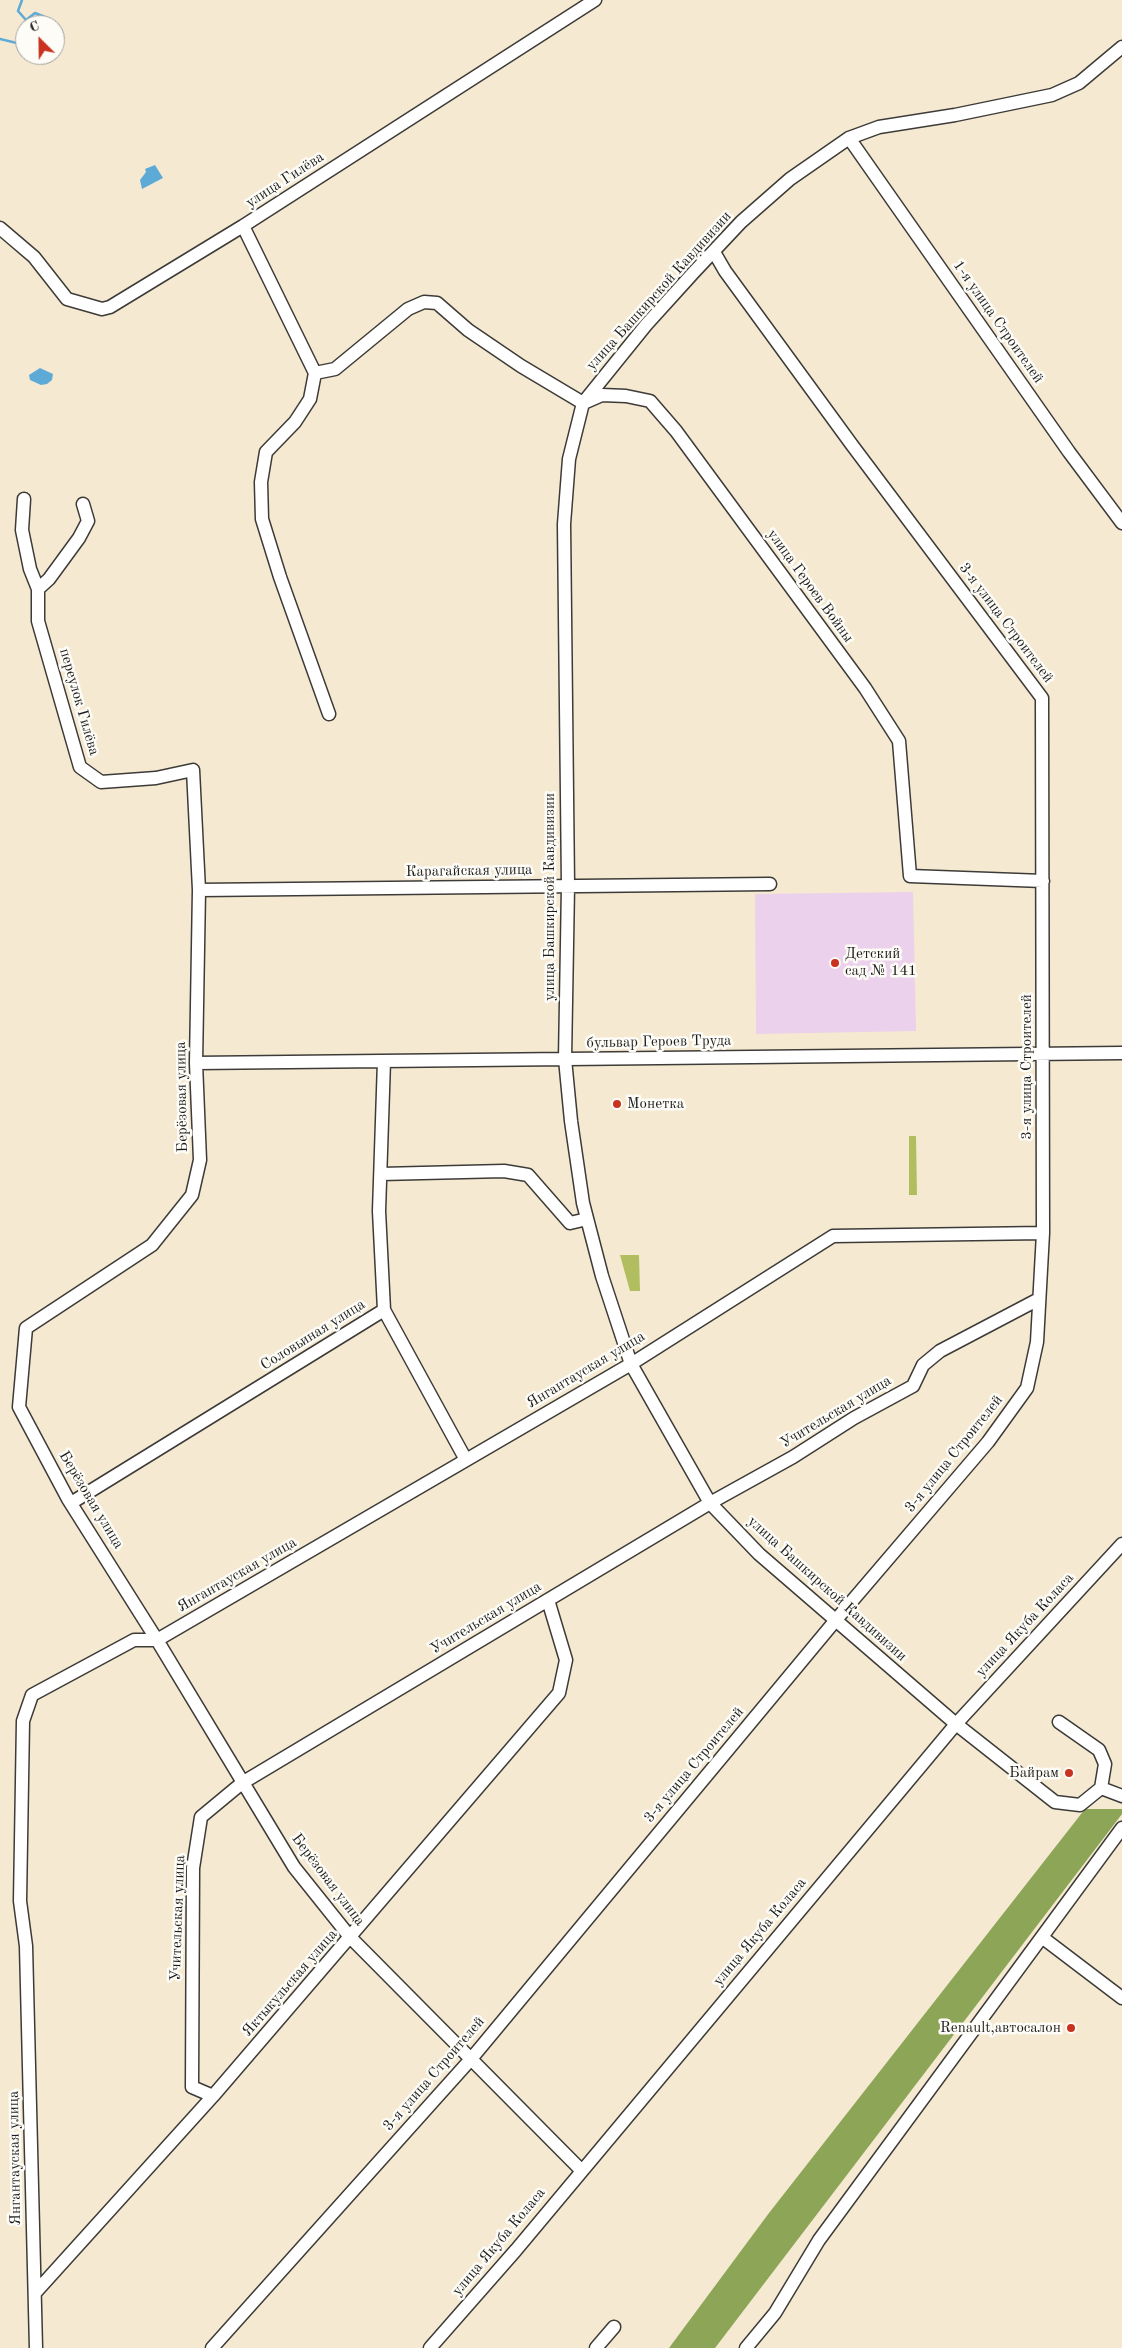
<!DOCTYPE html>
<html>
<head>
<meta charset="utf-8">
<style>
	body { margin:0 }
	#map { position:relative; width:1122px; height:2348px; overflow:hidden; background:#f5e9d2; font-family:"Old Standard TT",serif }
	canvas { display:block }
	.north { position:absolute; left:15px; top:15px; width:50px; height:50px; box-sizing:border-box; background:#fdfcf7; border:1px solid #a3a29f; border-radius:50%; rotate:337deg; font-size:14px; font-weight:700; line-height:20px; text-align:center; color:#1c1c1c }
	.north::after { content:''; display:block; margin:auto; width:18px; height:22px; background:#c8321e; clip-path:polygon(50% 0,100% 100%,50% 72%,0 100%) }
</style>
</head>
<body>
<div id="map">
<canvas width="1122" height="2348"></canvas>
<div class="north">С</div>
</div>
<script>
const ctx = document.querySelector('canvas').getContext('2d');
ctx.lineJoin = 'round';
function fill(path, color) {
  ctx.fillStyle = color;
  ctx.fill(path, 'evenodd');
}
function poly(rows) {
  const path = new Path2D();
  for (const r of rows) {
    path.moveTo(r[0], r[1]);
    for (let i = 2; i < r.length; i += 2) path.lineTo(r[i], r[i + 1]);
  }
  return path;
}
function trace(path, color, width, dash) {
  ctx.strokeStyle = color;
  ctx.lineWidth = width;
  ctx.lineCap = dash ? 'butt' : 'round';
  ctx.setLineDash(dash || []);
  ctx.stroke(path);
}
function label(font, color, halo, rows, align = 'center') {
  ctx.font = font + ' "Old Standard TT",serif';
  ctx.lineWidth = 5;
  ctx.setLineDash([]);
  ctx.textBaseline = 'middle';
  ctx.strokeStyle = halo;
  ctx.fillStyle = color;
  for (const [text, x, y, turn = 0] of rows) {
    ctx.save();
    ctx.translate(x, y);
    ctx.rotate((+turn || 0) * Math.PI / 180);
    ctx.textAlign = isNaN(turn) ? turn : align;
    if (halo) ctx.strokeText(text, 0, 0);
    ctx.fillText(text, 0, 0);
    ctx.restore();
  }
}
fill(poly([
	[913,892,916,1031,756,1034,755,894]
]), '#ebd1eb');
fill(poly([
	[909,1136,916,1136,917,1195,909,1195],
	[620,1255,639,1255,640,1291,630,1291]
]), '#b1be60');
fill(poly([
	[1085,1809,1122,1809,1122,1814,715,2348,669,2348,769,2213]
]), '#8ca556');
fill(poly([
	[155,165,163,178,142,189,140,180,146,172,145,169],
	[40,368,53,374,52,380,47,384,41,385,30,380,29,375]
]), '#5daad6');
trace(poly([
	[22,0,18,11,26,20,35,13,50,19,51,25],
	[0,39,25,45]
]), '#5daad6', 2.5);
const minor = poly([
	[1122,47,1079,83,1052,95,955,115,879,127,849,138,790,179,741,222,694,272,646,325,583,403,569,459,564,524,568,886,565,1059,571,1121,583,1203,602,1276,631,1364,710,1503,759,1554,956,1724,1055,1802,1080,1805,1101,1788,1122,1796],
	[849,138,1069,452,1122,523],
	[243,226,315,373,310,399,295,422,266,452,261,482,262,519,280,577,329,714],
	[0,228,34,257,67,299,102,309,110,307,243,226,595,0],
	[315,373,335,369,408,309,424,302,437,303,468,330,521,366,583,403],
	[586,402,602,395,626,396,650,401,676,431,865,688,899,741,910,876,1043,881],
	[24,499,22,530,30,569,38,589],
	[83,504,88,521,79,538,49,579,38,589,38,621,80,767,101,782,156,778,193,770,199,890,196,1063,200,1160,192,1195,152,1245,26,1328,19,1407,68,1499,157,1640,294,1867,350,1937,581,2170],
	[199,890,770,884],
	[196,1063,1122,1053],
	[381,1174,504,1171,528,1175,570,1223,587,1219],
	[384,1310,466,1460],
	[71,1503,384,1310,379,1211,384,1061],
	[1059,1722,1099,1750,1105,1764,1101,1788],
	[1043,1938,1122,1998],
	[213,2096,192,2087,193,1868,201,1817,242,1783,710,1503,793,1457,854,1418,913,1386,923,1365,940,1351,1039,1299],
	[35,2293,213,2096,559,1693,566,1660,548,1600],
	[36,2348,26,1946,20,1901,23,1721,32,1695,134,1640,157,1640,631,1364,833,1236,1043,1233],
	[212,2348,471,2059,835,1621,988,1442,1027,1388,1037,1342,1043,1233,1042,698,852,445,725,271,714,252],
	[430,2348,516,2250,956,1724,1122,1544],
	[596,2348,614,2327],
	[746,2348,775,2313,819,2240,1122,1828]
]);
trace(minor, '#3d3b37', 15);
trace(minor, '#fff', 12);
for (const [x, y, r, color] of [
	[835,963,5,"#c8321e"],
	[617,1104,5,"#c8321e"],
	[1069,1773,5,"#c8321e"],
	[1071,2028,5,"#c8321e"]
]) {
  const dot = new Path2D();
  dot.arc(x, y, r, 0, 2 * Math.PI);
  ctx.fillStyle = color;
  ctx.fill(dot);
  trace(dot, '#fdfcf7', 2);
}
label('15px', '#1c1c1c', '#fdfcf7', [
	["улица Гилёва",285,180,-33],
	["улица Башкирской Кавдивизии",659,291,-48],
	["1-я улица Строителей",998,322,55],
	["улица Героев Войны",810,586,54],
	["3-я улица Строителей",1006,623,53],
	["переулок Гилёва",79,702,74],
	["Карагайская улица",469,871,-1],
	["улица Башкирской Кавдивизии",550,897,-90],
	["бульвар Героев Труда",659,1042,-1],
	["3-я улица Строителей",1027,1067,-90],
	["Берёзовая улица",182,1097,-91],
	["Соловьиная улица",313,1335,-32],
	["Янгантауская улица",586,1370,-31],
	["Учительская улица",836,1412,-31],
	["3-я улица Строителей",954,1454,-51],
	["Берёзовая улица",91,1500,59],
	["Янгантауская улица",237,1575,-30],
	["улица Башкирской Кавдивизии",827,1589,42],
	["Учительская улица",486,1618,-31],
	["улица Якуба Коласа",1025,1625,-47],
	["3-я улица Строителей",694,1765,-50],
	["Берёзовая улица",328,1880,53],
	["Учительская улица",178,1918,-88],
	["улица Якуба Коласа",760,1932,-50],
	["Яктыкульская улица",290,1983,-49],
	["3-я улица Строителей",434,2074,-49],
	["Янгантауская улица",15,2158,-91],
	["улица Якуба Коласа",499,2242,-50]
]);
label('15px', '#1c1c1c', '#fdfcf7', [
	["Детский",845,954],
	["сад № 141",845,971],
	["Монетка",627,1104],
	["Байрам",1059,1773,"right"],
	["Renault,автосалон",1061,2028,"right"]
], 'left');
</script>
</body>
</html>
